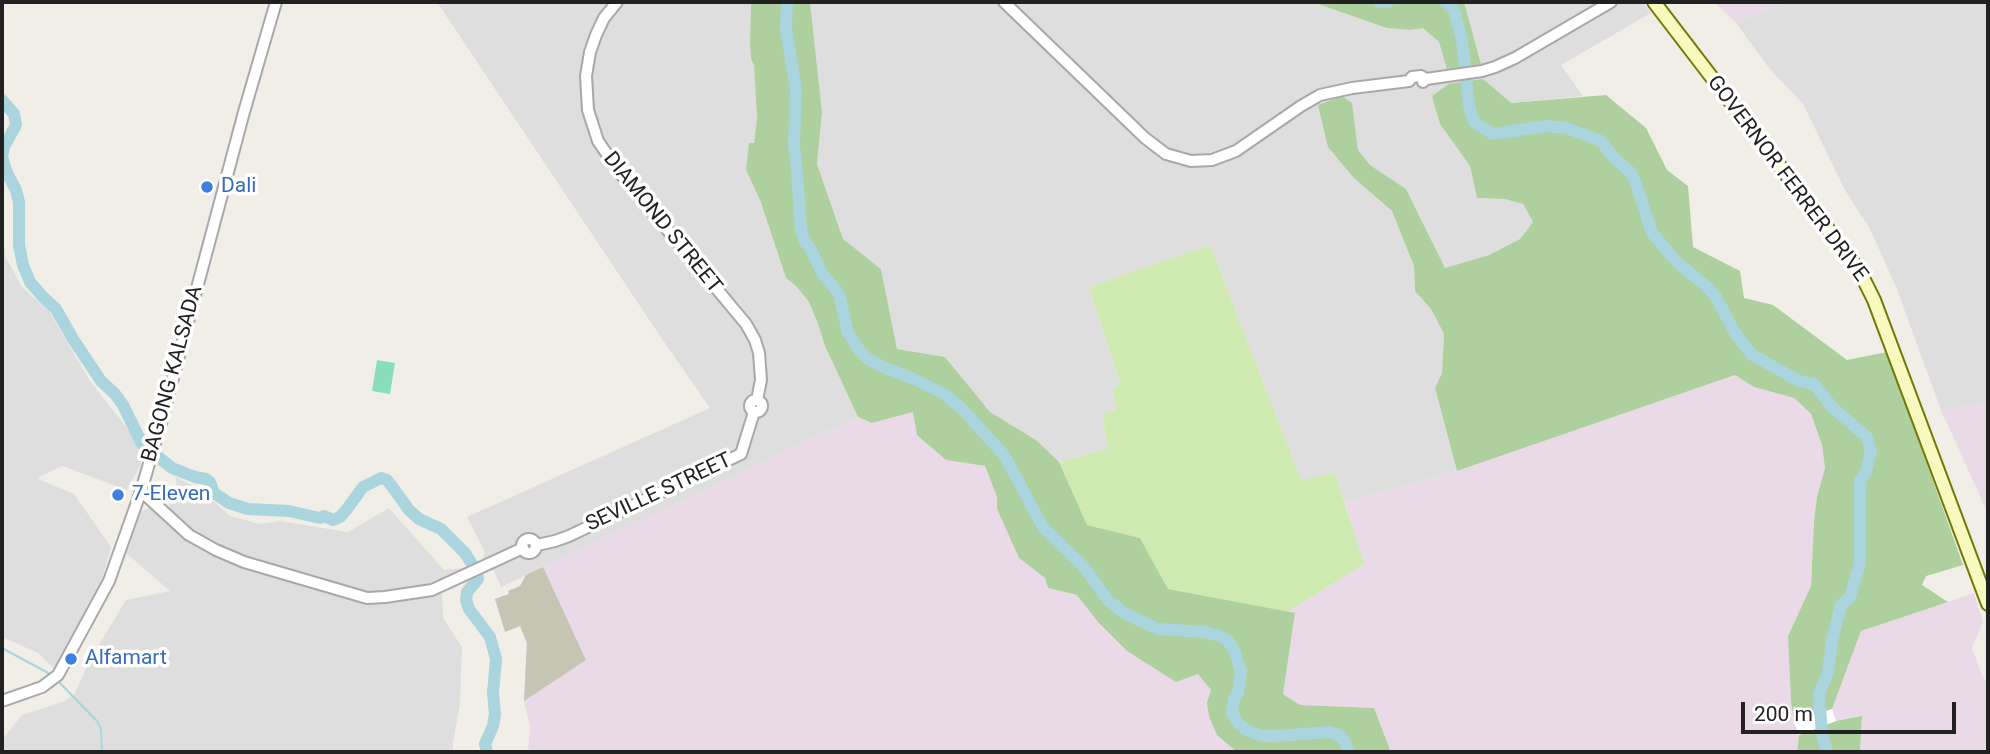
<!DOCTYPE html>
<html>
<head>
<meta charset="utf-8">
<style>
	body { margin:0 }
	#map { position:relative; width:1990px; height:754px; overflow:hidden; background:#f1eee8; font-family:Roboto,sans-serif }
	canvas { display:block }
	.frame { position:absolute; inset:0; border:4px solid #212121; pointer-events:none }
	.scale { position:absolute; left:1741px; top:702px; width:215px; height:32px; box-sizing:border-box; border:4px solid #212121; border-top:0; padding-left:9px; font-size:21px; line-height:24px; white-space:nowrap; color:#212121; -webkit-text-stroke:5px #fff; paint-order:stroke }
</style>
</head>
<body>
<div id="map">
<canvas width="1990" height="754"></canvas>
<div class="frame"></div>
<div class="scale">200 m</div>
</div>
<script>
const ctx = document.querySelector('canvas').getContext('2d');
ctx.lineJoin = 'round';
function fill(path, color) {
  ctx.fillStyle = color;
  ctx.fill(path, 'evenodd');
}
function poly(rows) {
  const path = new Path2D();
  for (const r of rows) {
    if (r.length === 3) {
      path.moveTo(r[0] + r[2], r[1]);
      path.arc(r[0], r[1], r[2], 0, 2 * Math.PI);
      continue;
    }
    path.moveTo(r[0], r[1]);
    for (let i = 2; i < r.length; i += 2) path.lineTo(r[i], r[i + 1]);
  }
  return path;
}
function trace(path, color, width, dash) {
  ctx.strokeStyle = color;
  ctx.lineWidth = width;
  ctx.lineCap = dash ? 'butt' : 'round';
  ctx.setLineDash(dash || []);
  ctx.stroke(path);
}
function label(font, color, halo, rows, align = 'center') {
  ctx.font = font + ' Roboto,sans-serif';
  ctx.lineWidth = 7;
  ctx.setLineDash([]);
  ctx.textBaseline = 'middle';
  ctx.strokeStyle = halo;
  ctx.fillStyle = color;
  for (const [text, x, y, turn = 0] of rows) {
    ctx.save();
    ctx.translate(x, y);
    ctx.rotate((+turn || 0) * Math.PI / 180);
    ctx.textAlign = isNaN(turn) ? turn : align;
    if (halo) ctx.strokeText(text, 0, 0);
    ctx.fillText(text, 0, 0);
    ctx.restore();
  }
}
fill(poly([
	[437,2,751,2,750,44,751,59,754,65,757,118,754,144,750,143,746,170,760,200,786,278,796,286,809,302,818,324,825,346,858,417,501,587,494,571,488,570,442,592,443,618,462,647,460,703,453,743,453,752,2,752,2,740,22,715,65,701,75,693,90,659,126,600,170,591,126,553,139,512,148,509,154,495,168,508,177,489,176,477,201,490,230,516,260,524,280,521,348,532,389,508,444,570,463,568,483,559,485,552,467,517,710,408,660,336],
	[810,2,1312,2,1387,28,1411,30,1423,28,1439,42,1481,63,1464,2,1642,2,1651,13,1561,65,1583,96,1511,103,1440,124,1470,166,1477,198,1505,199,1523,204,1533,222,1520,239,1489,255,1445,268,1406,189,1370,165,1358,150,1351,103,1354,178,1392,211,1414,266,1415,291,1431,309,1444,334,1442,373,1435,388,1457,471,1345,503,1335,473,1301,481,1210,245,1089,287,1120,383,1113,388,1116,410,1102,414,1108,449,1059,462,1036,440,990,412,945,357,897,349,881,269,843,239,817,164,822,112],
	[1784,2,1988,2,1988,403,1941,410,1896,287,1870,229,1846,192,1803,104,1769,68,1736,23],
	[2,222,5,256,22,287,49,311,90,381,128,429,144,458,127,490,62,466,39,477,38,479,74,494,111,547,98,593,68,642,56,670,38,653,2,637]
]), '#dfdede');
fill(poly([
	[1714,2,1784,2,1736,23],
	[1735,375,1754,387,1794,398,1811,414,1822,445,1825,468,1817,497,1814,521,1811,586,1788,636,1791,702,1794,722,1832,708,1861,631,1974,593,1983,622,1972,648,1983,678,1988,681,1988,752,1860,752,1862,716,1799,735,1797,752,1391,752,1374,708,1300,705,1283,694,1295,614,1287,612,1363,564,1345,503,1457,471],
	[1988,403,1988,514,1941,410],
	[913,412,946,460,985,466,997,497,997,509,1019,558,1045,578,1048,588,1077,595,1099,622,1198,674,1211,690,1217,735,1238,752,528,752,530,726,524,701,527,643,520,626,505,632,495,599,509,594,508,591,520,586,526,575,531,572,858,417,872,423]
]), '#eadae8');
fill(poly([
	[543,567,586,660,524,701,527,643,520,626,505,632,495,599,509,594,508,591,520,586,526,575]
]), '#c6c5b3');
fill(poly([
	[1210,245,1301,480,1335,473,1364,564,1287,612,1168,589,1140,538,1087,525,1059,462,1108,449,1102,414,1116,410,1113,388,1120,383,1089,287]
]), '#ceeab0');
fill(poly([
	[751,2,810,2,822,112,817,164,843,239,881,269,897,349,945,357,990,412,1036,440,1059,462,1087,525,1140,538,1168,589,1295,613,1283,694,1300,705,1374,708,1391,752,1236,751,1217,735,1209,716,1207,703,1211,690,1198,674,1176,682,1127,651,1098,622,1077,595,1048,588,1045,578,1019,558,997,509,997,497,985,466,946,460,917,435,913,412,872,423,858,417,825,346,818,324,809,302,796,286,786,278,760,200,746,170,749,143,754,143,757,118,754,65,751,59,750,44],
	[1312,2,1464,2,1481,64,1447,69,1439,42,1423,28,1411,30,1387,28],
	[1483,79,1511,103,1606,95,1646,128,1667,170,1688,186,1693,247,1740,271,1744,298,1773,305,1847,360,1887,352,1963,565,1926,576,1922,585,1948,602,1861,631,1832,709,1794,722,1791,702,1788,636,1811,586,1814,521,1817,497,1825,468,1822,445,1811,414,1794,398,1754,387,1735,375,1457,471,1435,388,1442,373,1444,334,1431,309,1415,291,1414,266,1392,211,1354,178,1328,147,1318,105,1342,96,1352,103,1358,150,1370,165,1406,189,1445,268,1489,255,1520,239,1533,222,1523,204,1505,199,1477,198,1470,166,1440,124,1432,96,1449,84],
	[1862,716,1860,752,1797,752,1799,735,1836,721]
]), '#aecf9e');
fill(poly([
	[377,360,395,363,390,394,372,391]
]), '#88deb9');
fill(poly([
	[1832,709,1836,721,1799,735,1794,722]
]), '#fff');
trace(poly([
	[2,648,50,674],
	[57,680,97,721,101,729,102,752]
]), '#aad4de', 2);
trace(poly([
	[787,2,786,29,796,91,794,145,797,173,801,230,805,242,811,250,822,273,839,294,848,333,860,351,868,359,883,367,912,378,946,395,964,411,1004,455,1043,527,1083,566,1108,600,1124,613,1158,629,1205,632,1220,636,1228,641,1235,652,1241,672,1238,693,1234,698,1232,713,1238,723,1246,730,1262,736,1277,736,1330,732,1339,735,1345,742,1349,752],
	[1379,2,1388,2],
	[1445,2,1454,10,1462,40,1469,105,1474,122,1493,134,1546,126,1567,128,1601,141,1613,157,1630,172,1635,181,1652,233,1677,262,1706,286,1716,297,1735,333,1751,354,1799,381,1814,384,1832,407,1867,437,1871,452,1866,471,1860,481,1860,563,1850,597,1841,605,1832,641,1828,672,1819,694,1822,734,1827,752],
	[2,100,14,114,16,125,4,147,2,157,7,173,16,190,19,202,19,245,23,265,30,282,43,297,56,309,73,339,101,381,115,394,123,405,142,444,172,468,195,477,206,479,210,482,214,493,229,503,248,509,289,511,320,518,324,516,333,520,340,517,347,509,363,487,381,478,387,480,391,485,409,510,419,519,441,529,465,553,477,572,478,579,467,592,466,600,469,609,490,637,496,659,493,693,495,714,493,726,485,744,487,752]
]), '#aad4de', 12);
const tertiary = poly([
	[617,2,604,18,596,35,590,52,586,76,588,110,598,141,620,173,746,324,755,340,759,353,761,380,757,400],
	[1004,2,1145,138,1166,154,1191,161,1212,160,1236,151,1301,106,1320,95,1352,88,1409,81,1412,77,1421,76,1426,79],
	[1423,82,1426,79,1482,71,1495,67,1515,58,1611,2],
	[756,406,6],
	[141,491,189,535,216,550,244,562,367,598,385,597,432,590,523,548],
	[529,546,7],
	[537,545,555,541,569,536,741,454,754,412],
	[2,701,42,687,58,675,109,581,141,491,161,423,244,112,276,2]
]);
const secondary = poly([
	[1654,2,1851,259,1863,278,1874,300,1988,604]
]);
trace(tertiary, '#a8a8a8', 14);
trace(secondary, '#717907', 16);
trace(tertiary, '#fff', 10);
trace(secondary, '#f8f9be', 12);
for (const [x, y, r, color] of [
	[207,187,7,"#3f7fe0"],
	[118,495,7,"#3f7fe0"],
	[71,659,7,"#3f7fe0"]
]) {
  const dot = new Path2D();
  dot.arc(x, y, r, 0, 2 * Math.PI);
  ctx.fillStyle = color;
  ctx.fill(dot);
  trace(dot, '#fff', 2.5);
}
label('21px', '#212121', '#fff', [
	["GOVERNOR FERRER DRIVE",1787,179,53],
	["DIAMOND STREET",662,223,51],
	["BAGONG KALSADA",173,374,-75],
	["SEVILLE STREET",659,493,-25]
]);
label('21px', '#366cbe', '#fff', [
	["Dali",221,187],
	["7-Eleven",132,495],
	["Alfamart",85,659]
], 'left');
</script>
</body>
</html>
